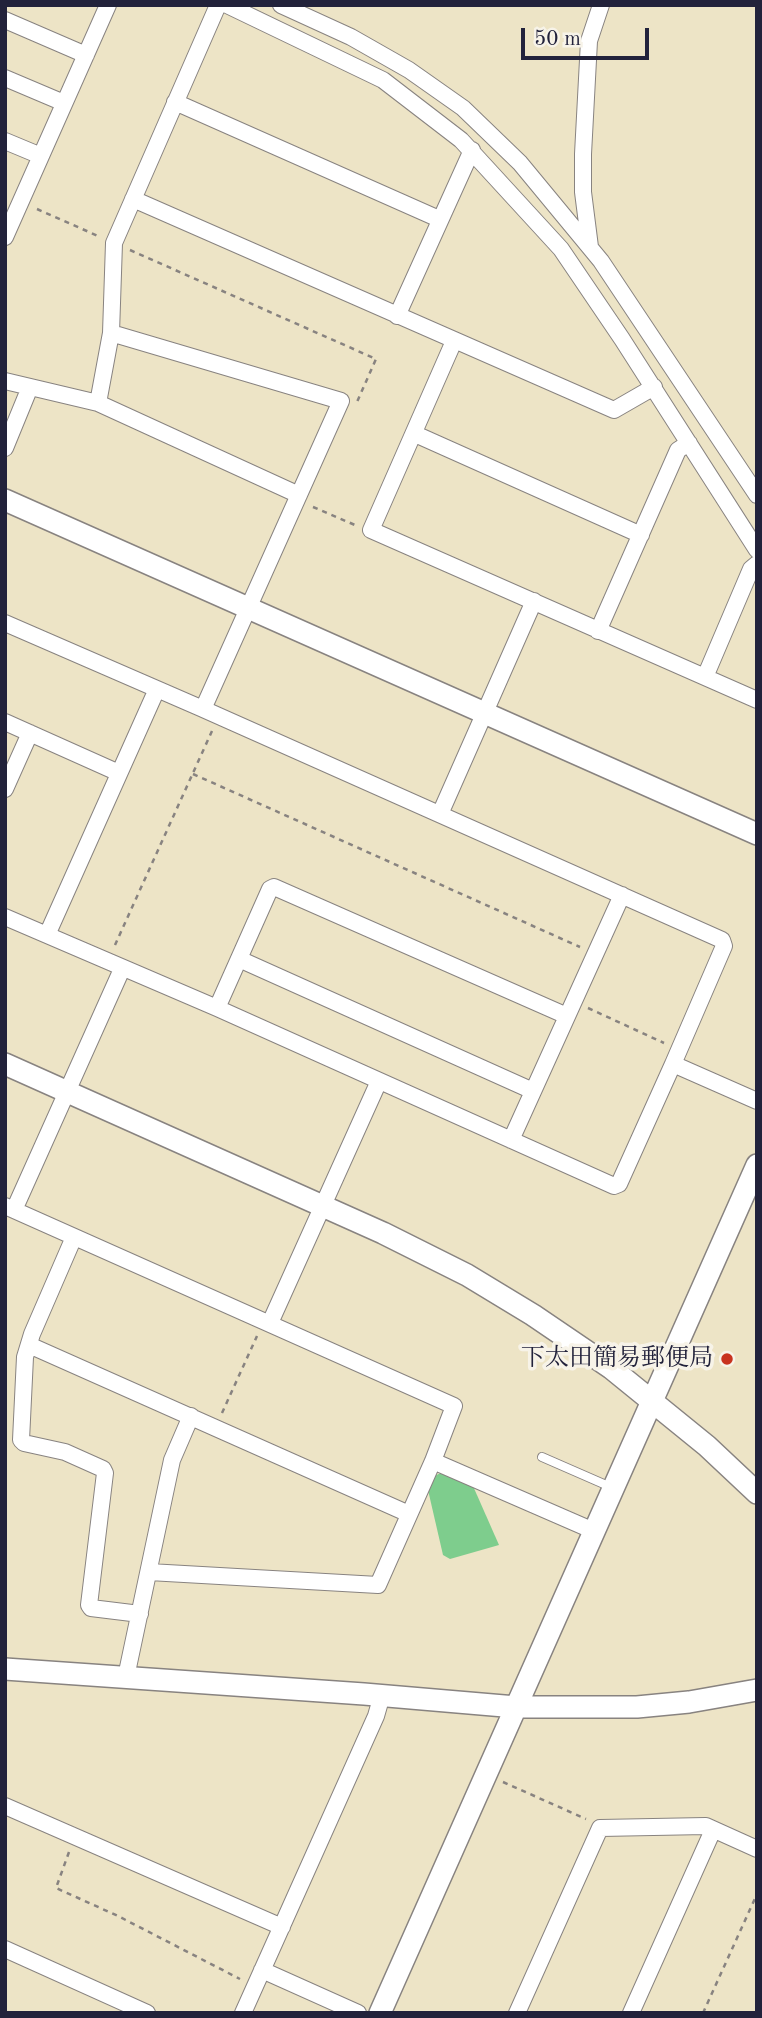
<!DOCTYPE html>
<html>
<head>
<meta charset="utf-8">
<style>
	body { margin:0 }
	#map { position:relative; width:762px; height:2018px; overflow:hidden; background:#ede4c6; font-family:"Old Standard TT",serif }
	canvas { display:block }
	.frame { position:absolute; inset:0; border:7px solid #22223b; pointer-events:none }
	.scale { position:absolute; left:521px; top:28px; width:128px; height:32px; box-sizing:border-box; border:4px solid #22223b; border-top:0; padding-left:9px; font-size:21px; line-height:24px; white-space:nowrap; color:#22223b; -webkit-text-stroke:5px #f7f3e8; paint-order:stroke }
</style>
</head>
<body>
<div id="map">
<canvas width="762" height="2018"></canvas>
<div class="frame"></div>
<div class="scale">50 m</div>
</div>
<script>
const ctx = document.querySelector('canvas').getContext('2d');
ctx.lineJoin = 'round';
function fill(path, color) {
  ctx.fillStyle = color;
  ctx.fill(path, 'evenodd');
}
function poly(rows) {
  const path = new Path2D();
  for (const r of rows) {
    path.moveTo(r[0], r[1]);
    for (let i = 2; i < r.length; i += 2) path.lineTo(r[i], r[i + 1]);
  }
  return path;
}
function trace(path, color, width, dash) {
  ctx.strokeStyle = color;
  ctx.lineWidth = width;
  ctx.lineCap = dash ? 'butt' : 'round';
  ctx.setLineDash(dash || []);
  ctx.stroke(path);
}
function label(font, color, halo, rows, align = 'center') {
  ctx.font = font + ' "Old Standard TT","Noto Serif JP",serif';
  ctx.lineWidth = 7;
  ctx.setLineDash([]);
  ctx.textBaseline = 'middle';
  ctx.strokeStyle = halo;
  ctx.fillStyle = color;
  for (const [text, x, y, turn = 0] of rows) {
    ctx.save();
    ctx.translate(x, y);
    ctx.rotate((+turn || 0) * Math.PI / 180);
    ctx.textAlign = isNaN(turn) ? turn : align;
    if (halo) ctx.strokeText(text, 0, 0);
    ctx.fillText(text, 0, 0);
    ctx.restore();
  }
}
fill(poly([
	[441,1473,473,1486,499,1545,450,1559,443,1555,428,1490,434,1476]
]), '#7ecd8d');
const service = poly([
	[542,1457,613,1488]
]);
const minor = poly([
	[227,5,383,80,461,140,561,249,622,339,757,550],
	[281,5,351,37,409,70,463,108,520,163,601,261,757,495],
	[5,20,86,55],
	[5,78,64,103],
	[175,102,439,219],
	[5,141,41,156],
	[133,199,614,410,654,387],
	[5,237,108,5],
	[590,247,583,192,583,154,589,41,601,5],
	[397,316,472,150],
	[454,341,371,530,757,700],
	[5,381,98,403,299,495],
	[98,403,111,333,114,243,218,5],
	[415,434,641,535],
	[5,448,30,387],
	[5,623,203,709,341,401,111,333],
	[598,631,678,450,689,443],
	[705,677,751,569,757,564],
	[203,709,722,940,724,946,673,1064],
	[5,722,119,773],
	[5,789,30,733],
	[440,814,534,601],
	[5,917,217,1008,614,1186,619,1184,673,1064,757,1101],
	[47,935,157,689],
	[239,959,533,1091],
	[217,1008,270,889,274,887,567,1016],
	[511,1140,622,895],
	[5,1206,454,1406,433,1461,378,1585,149,1572],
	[14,1210,122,969],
	[74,1237,32,1334,25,1357,21,1440,24,1443,65,1452,103,1469,105,1473,89,1605,91,1608,140,1614],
	[270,1323,379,1081],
	[29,1345,409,1514],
	[433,1461,594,1531],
	[126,1677,172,1460,191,1416],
	[5,1806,282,1927],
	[5,1949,147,2013],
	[262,1970,358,2013],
	[243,2013,376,1716,382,1695],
	[517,2013,600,1828,706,1826,757,1849],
	[631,2013,713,1830]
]);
const tertiary = poly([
	[5,500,757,834],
	[5,1064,383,1233,467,1275,533,1315,611,1368,707,1446,757,1493],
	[5,1669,364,1694,516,1707,637,1707,689,1702,757,1690],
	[380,2013,757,1165]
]);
trace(service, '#888380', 10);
trace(minor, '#888380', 18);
trace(tertiary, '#888380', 24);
trace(poly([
	[37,209,98,236],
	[130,250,376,359,357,402],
	[313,507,355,525],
	[193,774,580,947],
	[115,945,212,731],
	[588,1008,664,1043],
	[222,1413,257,1336],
	[503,1782,586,1819],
	[69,1852,56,1888,118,1916,240,1979],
	[703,2013,757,1894]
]), '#888380', 2.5, [5, 5]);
trace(service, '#fff', 8);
trace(minor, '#fff', 16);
trace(tertiary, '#fff', 21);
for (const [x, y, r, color] of [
	[727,1359,7,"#c8321e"]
]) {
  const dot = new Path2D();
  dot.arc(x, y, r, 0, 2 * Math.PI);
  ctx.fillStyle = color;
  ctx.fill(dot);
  trace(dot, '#f7f3e8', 2.5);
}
label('24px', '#22223b', '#f7f3e8', [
	["下太田簡易郵便局",713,1359]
], 'right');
</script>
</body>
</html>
